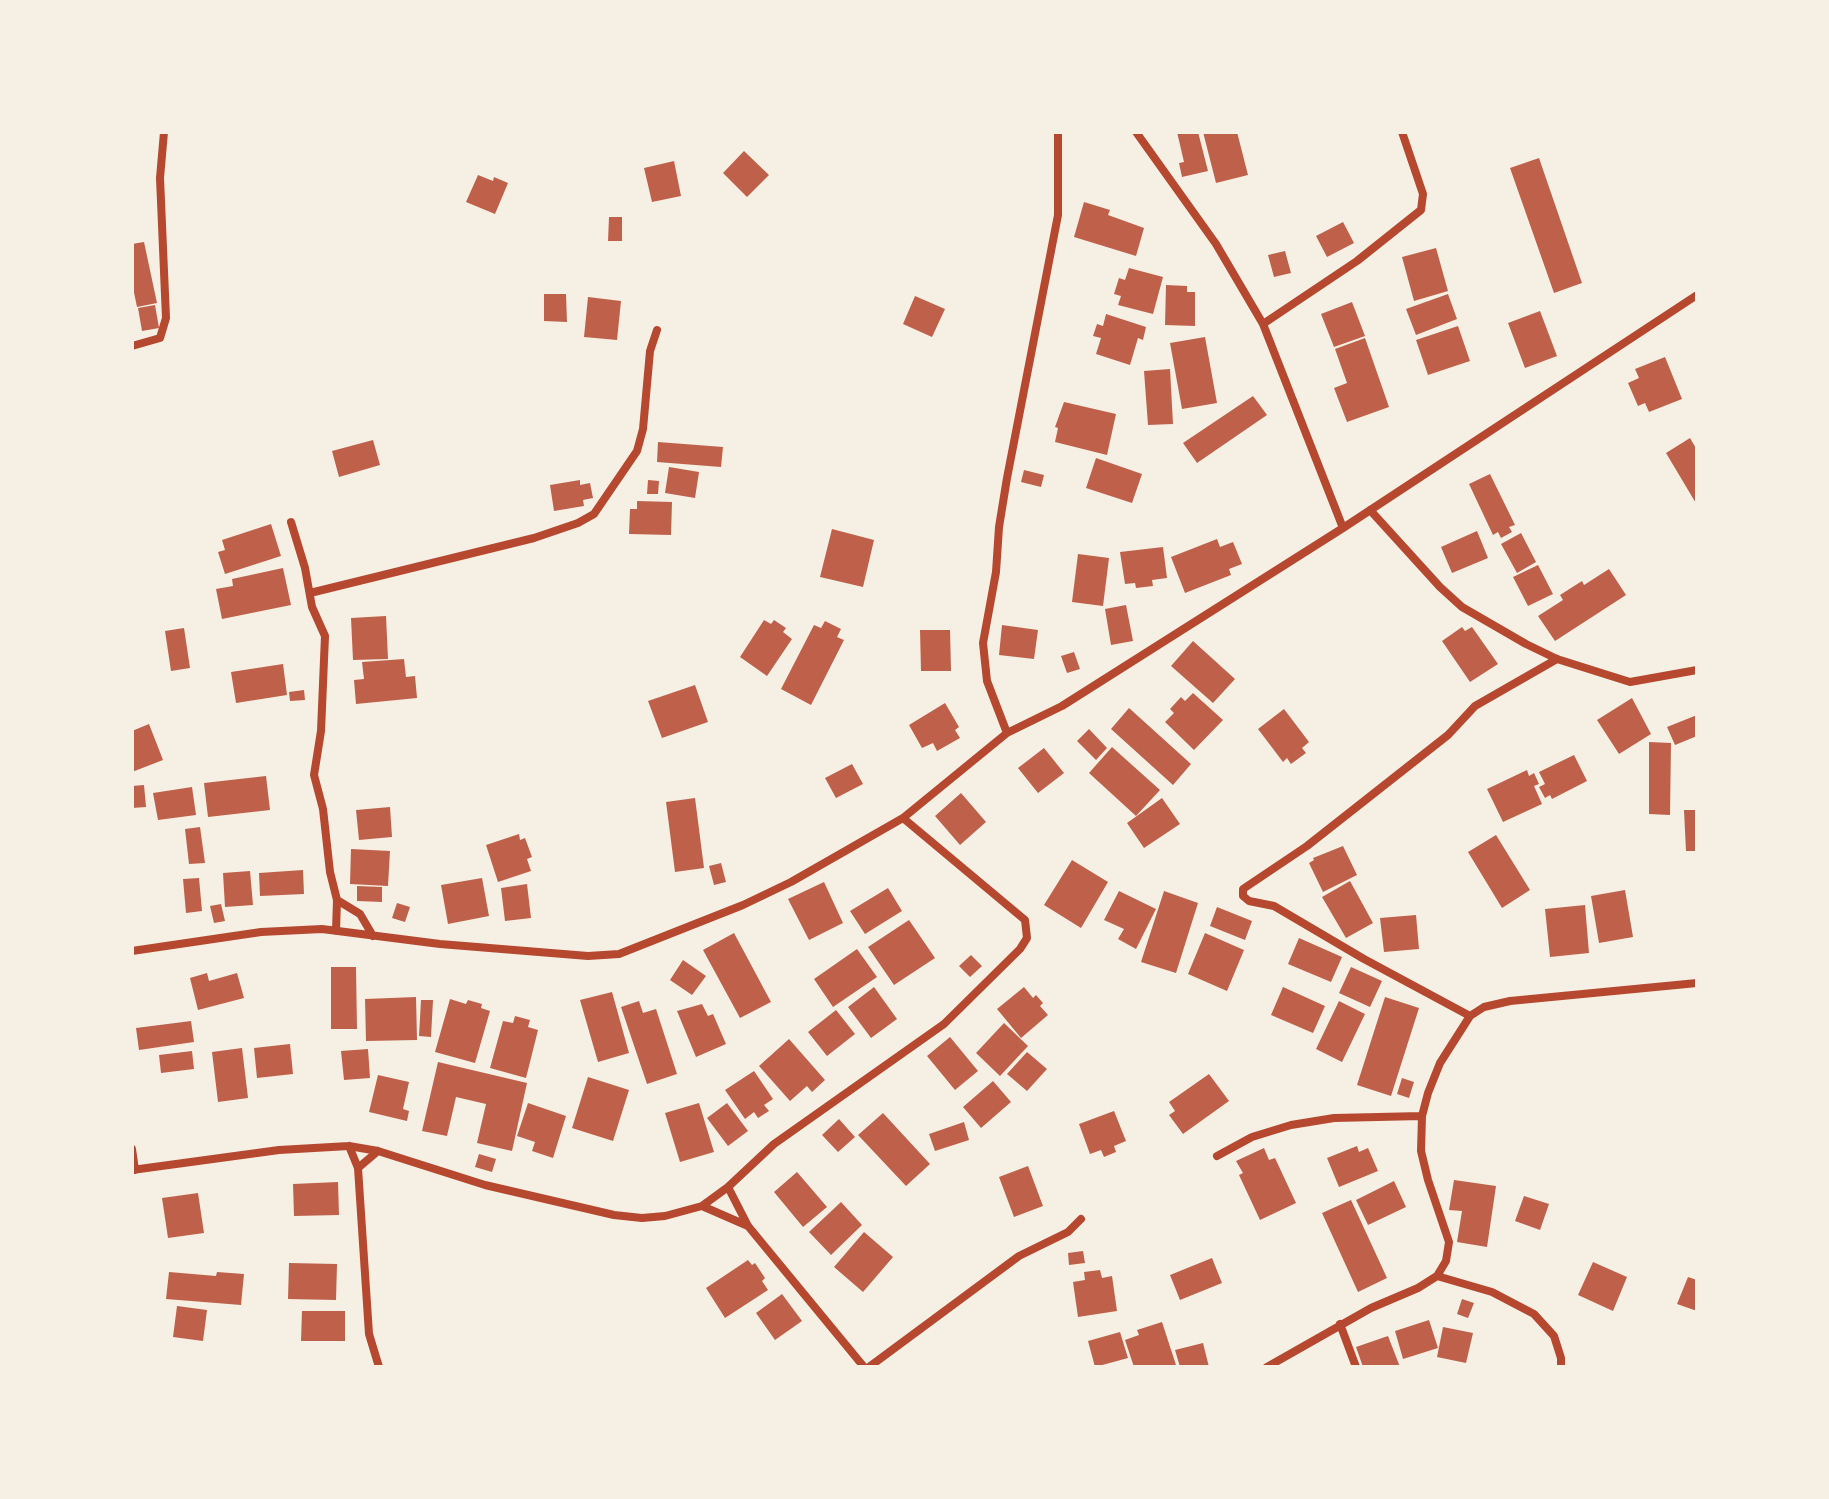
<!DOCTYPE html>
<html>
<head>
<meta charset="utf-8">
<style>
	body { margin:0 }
	#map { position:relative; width:1829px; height:1499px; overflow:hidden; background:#f6efe4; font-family:Quicksand,sans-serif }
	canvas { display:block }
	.frame { position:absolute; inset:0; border:134px solid #f6efe4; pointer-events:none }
</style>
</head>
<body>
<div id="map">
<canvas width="1829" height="1499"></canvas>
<div class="frame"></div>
</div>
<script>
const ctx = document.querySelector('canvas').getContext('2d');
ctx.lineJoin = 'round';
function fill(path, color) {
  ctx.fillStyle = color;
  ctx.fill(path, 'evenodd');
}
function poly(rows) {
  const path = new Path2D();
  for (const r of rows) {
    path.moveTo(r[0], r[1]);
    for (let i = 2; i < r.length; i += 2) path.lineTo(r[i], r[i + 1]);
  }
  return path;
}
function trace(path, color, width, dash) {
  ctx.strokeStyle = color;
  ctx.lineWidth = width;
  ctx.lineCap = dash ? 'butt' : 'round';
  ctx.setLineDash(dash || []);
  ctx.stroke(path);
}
fill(poly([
	[1177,132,1198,132,1208,171,1182,177,1179,163,1184,162],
	[1203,132,1237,132,1248,175,1216,183],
	[744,151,769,175,747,197,723,173],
	[1539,158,1582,283,1554,293,1510,168],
	[674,161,681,196,652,202,644,168],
	[478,175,493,181,494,177,508,183,495,214,466,202],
	[1084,202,1110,210,1108,215,1144,228,1136,256,1074,237],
	[609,217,622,217,622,241,608,241],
	[1343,222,1354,243,1327,257,1316,236],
	[144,242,157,303,137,307,132,283,132,244],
	[1436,248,1448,291,1414,301,1402,257],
	[1285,251,1291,273,1274,277,1268,255],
	[1129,268,1163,277,1153,314,1118,305,1121,296,1114,294,1119,278,1125,280],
	[1166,285,1187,286,1187,292,1195,292,1195,326,1165,325],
	[544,294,566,294,567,322,544,321],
	[1448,294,1457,319,1416,335,1406,309],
	[915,296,945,309,932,337,903,324],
	[588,297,621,301,617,340,584,337],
	[1352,302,1365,336,1334,347,1321,314],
	[155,305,159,328,142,331,138,308],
	[1540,311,1557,356,1525,368,1508,323],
	[1106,314,1146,327,1143,340,1138,338,1130,365,1096,354,1101,338,1093,336,1097,324,1103,326],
	[1458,326,1470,361,1428,375,1416,340],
	[1205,337,1217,403,1182,409,1170,343],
	[1365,338,1389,407,1347,422,1334,388,1347,383,1335,349],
	[1665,357,1682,399,1649,412,1645,403,1638,406,1628,383,1639,378,1635,369],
	[1170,369,1173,424,1148,425,1144,371],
	[1253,396,1267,415,1197,463,1183,443],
	[1064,402,1116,414,1107,455,1055,442,1058,428,1055,427],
	[1690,438,1697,450,1697,505,1666,453],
	[373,440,380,465,339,477,332,451],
	[658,442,723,447,721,467,657,462],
	[1096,458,1142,474,1132,503,1086,488],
	[669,467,699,472,695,498,665,493],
	[1024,470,1044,475,1041,487,1021,482],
	[1490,474,1515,525,1509,527,1512,532,1501,538,1498,532,1493,535,1469,484],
	[580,480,580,485,590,483,593,498,583,500,584,506,554,511,550,485],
	[648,480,659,481,658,494,647,494],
	[637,501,672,502,671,535,629,534,630,509,637,509],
	[271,524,281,556,225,574,218,552,225,550,222,540],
	[832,529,874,540,863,587,820,577],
	[1477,531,1488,558,1452,573,1441,547],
	[1521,533,1536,562,1517,573,1501,544],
	[1217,539,1220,547,1233,542,1242,564,1229,569,1231,575,1185,593,1171,557],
	[1163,547,1167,578,1152,580,1153,586,1136,588,1135,583,1125,584,1120,552],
	[1078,554,1109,558,1103,606,1072,602],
	[1538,565,1553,594,1528,606,1513,577],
	[283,568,291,605,222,619,216,589,233,586,232,579],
	[1609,569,1626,595,1555,641,1538,616,1563,600,1560,595,1582,581,1584,585],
	[1126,605,1133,641,1111,645,1105,609],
	[386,616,388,659,353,660,351,618],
	[764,620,771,624,774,620,786,628,783,632,792,639,767,676,740,657],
	[825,621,841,629,837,637,844,640,811,705,781,689,814,625,821,628],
	[1002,625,1038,630,1034,659,999,655],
	[1462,627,1465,631,1472,627,1498,664,1470,682,1442,641],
	[184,628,190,668,171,671,165,631],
	[920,630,950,630,951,671,921,671],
	[1193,641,1235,679,1213,703,1171,666],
	[1074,652,1080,669,1067,673,1061,656],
	[404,659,406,677,415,676,417,698,356,704,354,680,364,679,362,662],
	[283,664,287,695,236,703,231,672],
	[695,685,708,722,662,738,648,701],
	[304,690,305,700,290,701,289,692],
	[1193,693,1223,720,1194,750,1165,722,1174,713,1170,709,1181,697,1185,701],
	[1632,698,1651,734,1619,754,1597,720],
	[945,703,959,727,955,730,960,738,937,751,933,743,922,748,909,725],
	[1129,708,1191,764,1173,785,1111,729],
	[1284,709,1309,742,1302,748,1306,753,1291,764,1287,758,1283,762,1258,729],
	[1697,715,1697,736,1675,745,1667,727],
	[149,724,163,760,132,772,132,731],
	[1089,729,1107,748,1096,760,1077,741],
	[1649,742,1671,743,1670,815,1649,814],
	[1112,747,1160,790,1136,816,1089,773],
	[1044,748,1064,773,1038,793,1018,768],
	[1574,755,1587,781,1552,799,1550,795,1545,798,1539,787,1545,784,1539,772],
	[852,764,863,784,836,798,825,778],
	[1527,770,1529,776,1534,773,1539,784,1534,786,1542,804,1503,822,1487,789],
	[266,776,270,810,208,817,204,783],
	[144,785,146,807,132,808,132,786],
	[192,787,196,815,158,820,153,793],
	[961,793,986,822,960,845,935,816],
	[695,798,704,868,675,872,666,802],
	[1162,798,1180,824,1144,848,1127,823],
	[390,807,392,837,359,840,356,810],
	[1684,810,1697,810,1697,851,1686,851],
	[200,827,205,863,189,864,185,829],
	[519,834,520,840,525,838,532,857,527,859,531,871,498,882,486,845],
	[1496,835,1530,890,1502,908,1468,852],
	[1343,846,1357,875,1323,892,1309,863,1314,860,1313,858],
	[351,849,390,851,388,886,350,884],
	[1072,860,1108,882,1081,928,1044,905],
	[721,863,726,882,714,885,709,866],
	[303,870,304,894,260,896,259,873],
	[250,871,253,905,225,907,223,873],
	[199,878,202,911,186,913,183,879],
	[482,878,489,916,448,924,441,885],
	[1350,881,1373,923,1346,938,1322,897],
	[824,882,843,923,809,940,788,899],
	[527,884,531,918,505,921,501,888],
	[357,886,382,887,382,902,357,901],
	[888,888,902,911,865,934,850,911],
	[1625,890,1633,937,1599,943,1591,896],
	[1119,891,1156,909,1136,949,1118,939,1124,929,1104,920],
	[1164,891,1198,903,1176,973,1141,962],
	[397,903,410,907,405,922,392,918],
	[221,904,225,921,214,923,210,906],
	[1585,905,1589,953,1550,957,1545,909],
	[1217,907,1252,921,1245,940,1210,926],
	[1416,915,1419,949,1384,952,1380,918],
	[909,920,935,958,894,985,868,947],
	[734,933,771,1002,740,1018,703,950],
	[1205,933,1244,950,1227,991,1188,974],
	[1299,938,1342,957,1331,982,1288,964],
	[857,949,877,977,833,1007,814,979],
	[971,955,982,966,970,977,959,966],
	[683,960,706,976,692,995,670,980],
	[331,967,356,967,357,1029,331,1029],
	[1351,967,1382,981,1370,1007,1339,993],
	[207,973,209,981,237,973,244,998,198,1010,190,978],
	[874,987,897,1019,871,1038,848,1007],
	[1024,987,1033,998,1036,995,1043,1003,1040,1006,1048,1015,1021,1038,997,1009],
	[1283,987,1325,1006,1313,1033,1271,1015],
	[612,992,629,1053,598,1062,580,1000],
	[416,997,417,1040,366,1041,365,999],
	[1385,997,1419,1008,1391,1096,1357,1085],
	[450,999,466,1004,468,1000,482,1004,481,1008,490,1011,475,1063,435,1052],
	[421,1000,433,1000,431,1037,419,1036],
	[639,1001,643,1013,656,1009,677,1074,647,1084,621,1007],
	[1339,1001,1365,1014,1342,1062,1316,1049],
	[702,1004,708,1016,713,1014,726,1044,696,1057,677,1011],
	[836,1010,855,1034,827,1056,808,1032],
	[515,1016,530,1020,528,1027,538,1030,526,1078,490,1068,503,1021,513,1023],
	[191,1021,194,1042,139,1050,136,1028],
	[1004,1023,1028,1046,1000,1076,976,1053],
	[950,1037,978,1071,955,1090,927,1056],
	[789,1039,825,1080,812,1092,807,1086,790,1101,759,1066],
	[290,1044,293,1074,257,1078,254,1048],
	[242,1048,248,1098,218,1102,212,1052],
	[368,1049,370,1078,344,1080,341,1051],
	[192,1051,194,1069,161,1073,159,1055],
	[1027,1052,1047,1069,1027,1091,1007,1074],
	[438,1062,527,1083,512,1151,477,1143,486,1104,456,1097,447,1136,422,1131],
	[754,1071,773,1099,764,1105,769,1111,758,1118,754,1112,745,1119,725,1090],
	[1209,1074,1229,1101,1183,1134,1169,1115,1175,1111,1169,1102],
	[378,1075,409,1082,403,1109,409,1111,407,1121,369,1112],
	[588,1077,629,1090,613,1141,572,1128],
	[1402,1078,1414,1082,1409,1098,1397,1094],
	[993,1081,1011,1102,981,1128,963,1107],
	[528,1103,566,1116,553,1158,532,1151,535,1142,517,1136],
	[699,1103,714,1152,680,1162,665,1113],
	[727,1103,748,1131,728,1146,707,1118],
	[1114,1111,1126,1141,1114,1146,1116,1152,1104,1157,1101,1150,1090,1154,1079,1124],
	[883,1113,930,1164,906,1186,858,1135],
	[839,1119,855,1137,838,1152,822,1135],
	[964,1122,969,1140,935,1151,929,1134],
	[1357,1146,1359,1152,1368,1148,1378,1171,1339,1187,1327,1158],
	[1264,1148,1269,1160,1275,1158,1296,1203,1260,1220,1239,1175,1243,1173,1236,1161],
	[479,1154,496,1159,492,1172,475,1167],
	[1028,1166,1043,1206,1014,1217,999,1177],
	[797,1172,827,1207,803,1227,774,1192],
	[1454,1180,1496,1186,1487,1247,1457,1242,1462,1211,1449,1210],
	[1394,1181,1406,1207,1368,1225,1356,1200],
	[338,1182,339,1215,294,1216,293,1184],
	[198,1193,204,1233,168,1238,162,1198],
	[1524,1196,1549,1204,1540,1230,1515,1221],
	[1351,1200,1387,1278,1358,1292,1322,1213],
	[841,1202,862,1225,831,1255,809,1232],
	[864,1232,893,1257,863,1292,834,1267],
	[1083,1251,1085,1263,1069,1265,1068,1253],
	[1212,1258,1222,1283,1180,1300,1170,1275],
	[748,1260,752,1265,755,1263,765,1278,762,1281,768,1290,725,1318,706,1288],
	[1593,1262,1627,1277,1613,1311,1578,1295],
	[289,1263,337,1264,336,1300,288,1299],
	[1100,1270,1102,1278,1112,1276,1117,1311,1078,1317,1073,1282,1085,1280,1084,1272],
	[169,1272,216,1276,217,1272,244,1274,241,1305,166,1299],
	[1688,1277,1697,1280,1697,1311,1677,1304],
	[782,1294,802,1321,775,1340,756,1313],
	[1462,1299,1474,1303,1468,1318,1457,1314],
	[177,1306,207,1310,203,1341,173,1337],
	[302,1311,345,1311,345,1341,301,1341],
	[1429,1320,1438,1348,1403,1359,1395,1331],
	[1162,1322,1176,1365,1134,1367,1125,1340,1139,1335,1137,1330],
	[1443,1327,1473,1333,1466,1363,1437,1357],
	[1120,1332,1128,1358,1095,1367,1088,1341],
	[1388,1336,1400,1367,1363,1367,1356,1347],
	[1203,1343,1209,1367,1180,1367,1175,1350]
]), '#bf614a');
trace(poly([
	[1136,132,1216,244,1263,324,1343,528],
	[1263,324,1357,261,1421,210,1423,194,1402,132],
	[132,346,160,338,166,318,160,178,164,132],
	[1370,510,1440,587,1462,607,1526,644,1557,659,1630,682,1697,670],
	[291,522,305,568,312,607,325,636,321,731,314,775,323,809,330,872,337,900,336,931],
	[310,593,534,538,578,523,594,514,637,451,643,429,650,351,657,330],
	[1007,733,987,681,983,643,996,572,999,527,1007,478,1058,215,1058,132],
	[337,900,360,914,373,936],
	[132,951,261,932,322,929,440,944,588,956,619,954,743,905,791,882,903,818,1007,733,1062,706,1343,528,1697,295],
	[1470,1016,1364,959,1274,906,1249,901,1243,896,1243,889,1307,846,1448,735,1475,706,1557,659],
	[349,1146,358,1168,369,1334,379,1367],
	[132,1149,135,1170],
	[1217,1156,1252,1137,1291,1125,1334,1118,1422,1116],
	[358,1168,378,1151],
	[132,1170,279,1150,349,1146,378,1151,485,1185,614,1215,642,1218,665,1216,702,1206,728,1187,774,1144,944,1024,1020,949,1027,938,1025,920,903,818],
	[728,1187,748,1226,864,1367],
	[702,1206,748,1226],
	[1437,1276,1492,1292,1534,1314,1554,1336,1561,1358,1561,1367],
	[1340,1324,1356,1367],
	[869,1367,1019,1256,1068,1232,1081,1219],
	[1267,1367,1371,1308,1418,1288,1437,1276,1446,1261,1449,1242,1428,1180,1421,1151,1422,1116,1428,1093,1440,1063,1470,1016,1484,1007,1510,1001,1697,983]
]), '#b5482f', 8);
</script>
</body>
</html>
